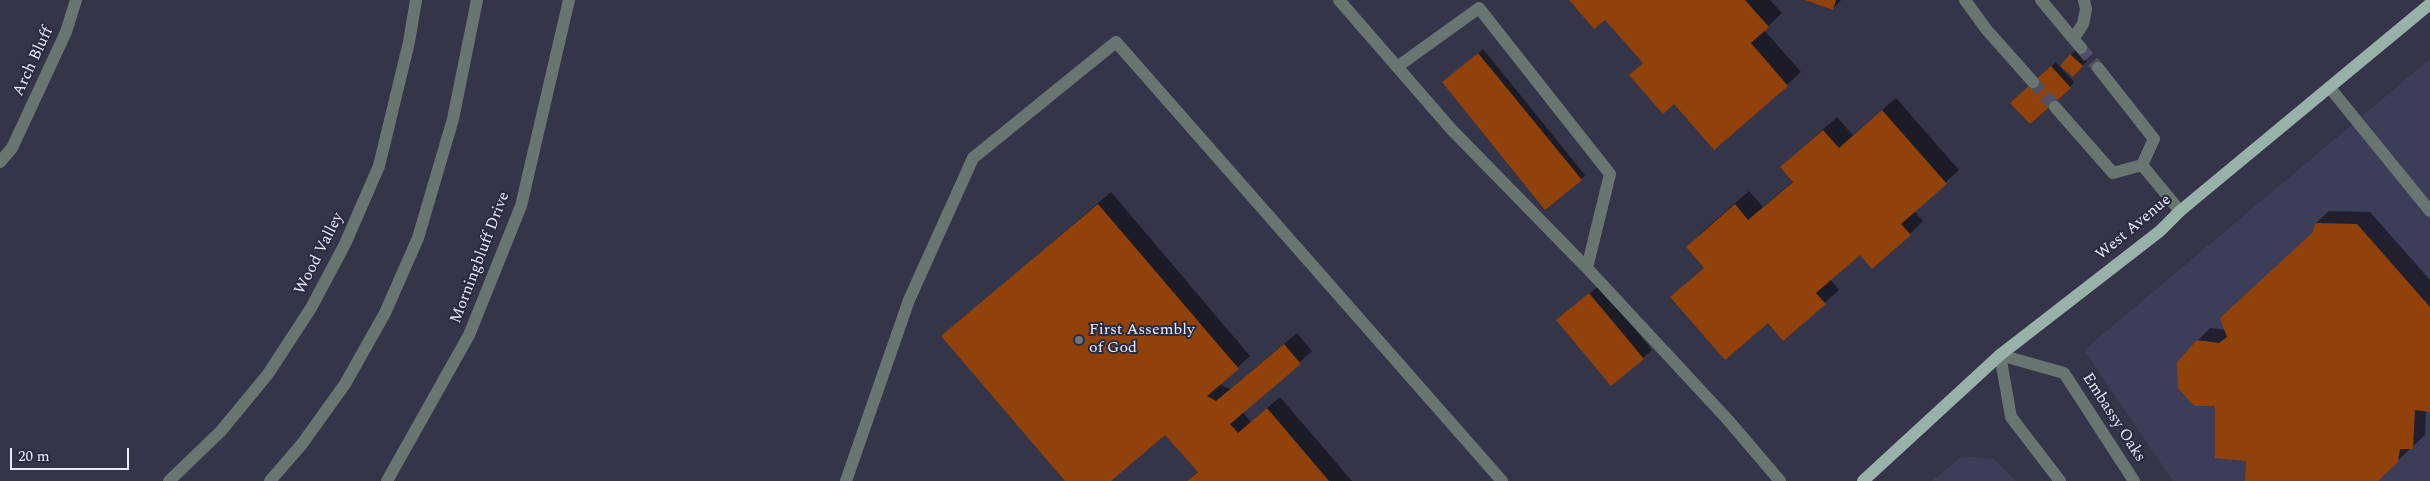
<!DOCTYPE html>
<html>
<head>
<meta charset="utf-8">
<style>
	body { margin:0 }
	#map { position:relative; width:2430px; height:481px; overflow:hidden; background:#343549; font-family:Spectral,serif }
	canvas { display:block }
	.scale { position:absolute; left:10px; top:448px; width:119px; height:22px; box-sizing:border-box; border:2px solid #ebecfa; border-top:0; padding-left:6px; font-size:15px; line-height:18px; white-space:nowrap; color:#ebecfa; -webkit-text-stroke:4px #2a2b3f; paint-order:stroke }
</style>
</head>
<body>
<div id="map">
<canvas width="2430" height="481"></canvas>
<div class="scale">20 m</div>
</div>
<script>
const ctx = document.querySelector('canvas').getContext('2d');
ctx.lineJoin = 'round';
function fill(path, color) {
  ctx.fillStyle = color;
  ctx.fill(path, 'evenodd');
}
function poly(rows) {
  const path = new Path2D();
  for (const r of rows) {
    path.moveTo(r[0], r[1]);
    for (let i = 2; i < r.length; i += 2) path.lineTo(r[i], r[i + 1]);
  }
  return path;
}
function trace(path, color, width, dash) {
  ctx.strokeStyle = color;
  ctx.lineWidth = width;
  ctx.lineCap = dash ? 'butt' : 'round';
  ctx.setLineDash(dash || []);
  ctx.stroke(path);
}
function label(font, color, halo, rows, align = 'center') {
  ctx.font = font + ' Spectral,serif';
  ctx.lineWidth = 4;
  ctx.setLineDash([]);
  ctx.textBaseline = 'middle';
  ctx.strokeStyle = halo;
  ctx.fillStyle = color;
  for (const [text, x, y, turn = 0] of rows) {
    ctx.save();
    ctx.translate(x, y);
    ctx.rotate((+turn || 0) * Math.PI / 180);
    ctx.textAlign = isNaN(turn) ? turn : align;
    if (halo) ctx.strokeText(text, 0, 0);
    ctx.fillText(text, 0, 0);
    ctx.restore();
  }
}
fill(poly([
	[2430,59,2430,481,2173,481,2084,350],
	[1962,456,1994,459,2016,481,1932,481]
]), '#3c3d58');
fill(poly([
	[1571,0,1770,0,1782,13,1764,30,1801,72,1787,85,1674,102,1630,75,1644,62,1605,18],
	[1808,0,1841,0,1833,9],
	[1483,49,1585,175,1581,179,1448,78],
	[2076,50,2087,61,2073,76,2063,67,2061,68,2074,82,2070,87,2012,103,2056,62,2060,67],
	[1896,98,1959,170,1914,211,1923,221,1910,234,1861,253,1830,279,1839,290,1784,339,1768,321,1672,297,1705,267,1687,247,1701,233,1749,191,1763,207,1793,181,1795,154,1837,117,1853,135],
	[1111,192,1250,356,1219,384,1230,389,1297,333,1312,351,1243,412,1251,422,1280,397,1352,481,1187,481,1198,471,1165,433,1109,481,1066,481,943,336],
	[2329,211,2370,212,2430,280,2430,410,2426,410,2425,435,2376,481,2247,481,2247,460,2216,404,2198,340,2210,328,2226,330,2315,232,2316,223],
	[1599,286,1652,350,1643,358,1567,312]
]), '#0007');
fill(poly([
	[1569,0,1745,0,1769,27,1751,43,1788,86,1714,150,1674,104,1663,114,1629,75,1643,63,1605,20,1594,29],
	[1805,0,1836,0,1833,10],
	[1478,53,1582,180,1545,210,1442,82],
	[2070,54,2083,66,2073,77,2060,66],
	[2051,66,2071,88,2030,124,2010,103],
	[1882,110,1947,184,1901,224,1911,235,1872,269,1860,255,1816,293,1826,304,1783,341,1768,323,1725,360,1670,297,1704,268,1686,247,1735,204,1748,220,1793,182,1780,167,1823,130,1839,148],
	[1098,204,1239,369,1207,396,1216,401,1284,344,1301,364,1230,424,1238,433,1267,408,1329,481,1187,481,1198,472,1165,435,1111,481,1065,481,941,336],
	[2315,223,2357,224,2430,307,2430,412,2415,410,2413,449,2400,449,2398,462,2378,481,2245,481,2246,461,2215,458,2215,406,2194,406,2178,388,2177,362,2197,340,2219,343,2227,337,2220,318,2313,232],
	[1589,293,1644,359,1611,386,1556,320]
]), '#90420a');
trace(poly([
	[2081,48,2098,68],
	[2033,82,2055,107]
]), '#4f5064', 12, [12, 6]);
trace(poly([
	[1339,0,1452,130,1587,268,1728,420,1780,481],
	[1965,0,1986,29,2033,82],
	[2041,0,2081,48],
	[2074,38,2083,24,2086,9,2084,0],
	[1397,67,1479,8,1610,174,1587,268],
	[2098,68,2154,139,2142,165],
	[2330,88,2430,211],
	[2055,107,2113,173,2142,165],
	[0,162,12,148,66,32,76,0],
	[2142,165,2180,211],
	[169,481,221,431,268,374,311,308,345,244,379,166,409,42,416,0],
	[270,481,302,444,345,384,385,313,418,238,453,119,477,0],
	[387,481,469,335,521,206,569,0],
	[846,481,909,300,973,158,1116,42,1502,481],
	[2060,481,2011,417,2000,355,2064,373,2134,481]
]), '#697570', 12);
trace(poly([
	[1863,481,2000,355,2160,231,2180,211,2430,4]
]), '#98b1a9', 12);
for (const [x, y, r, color] of [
	[1079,340,5,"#6b7280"]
]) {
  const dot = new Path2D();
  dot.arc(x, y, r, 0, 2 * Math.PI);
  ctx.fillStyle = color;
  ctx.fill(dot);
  trace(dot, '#2a2b3f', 2);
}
label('16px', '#ebecfa', '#2a2b3f', [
	["Arch Bluff",34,62,-65],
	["West Avenue",2134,228,-40],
	["Wood Valley",320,254,-63],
	["Morningbluff Drive",481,258,-69],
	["Embassy Oaks",2113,418,57]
]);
label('16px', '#ebecfa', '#2a2b3f', [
	["First Assembly",1089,331],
	["of God",1089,349]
], 'left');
</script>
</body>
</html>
